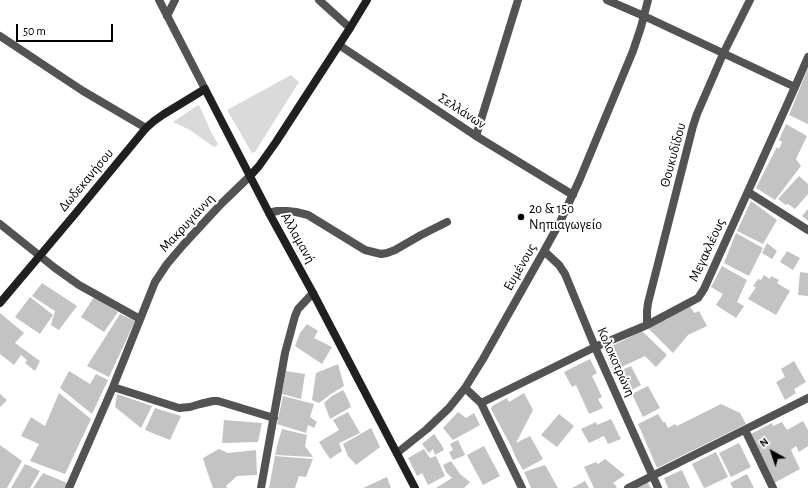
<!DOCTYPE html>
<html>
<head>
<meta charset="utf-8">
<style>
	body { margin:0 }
	#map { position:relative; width:808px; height:488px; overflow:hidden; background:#fff; font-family:"Alegreya Sans",sans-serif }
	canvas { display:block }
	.north { position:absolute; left:752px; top:432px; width:40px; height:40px; -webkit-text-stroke:3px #fff; paint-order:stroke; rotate:320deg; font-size:11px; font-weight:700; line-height:16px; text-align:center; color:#000 }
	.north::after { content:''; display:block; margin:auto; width:14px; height:18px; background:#000; clip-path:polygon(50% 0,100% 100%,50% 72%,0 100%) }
	.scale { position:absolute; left:16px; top:24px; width:97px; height:18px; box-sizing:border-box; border:2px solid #000; border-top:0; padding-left:5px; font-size:12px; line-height:14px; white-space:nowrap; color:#000; -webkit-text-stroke:3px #fff; paint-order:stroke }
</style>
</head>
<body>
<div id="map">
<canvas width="808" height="488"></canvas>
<div class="north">N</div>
<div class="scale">50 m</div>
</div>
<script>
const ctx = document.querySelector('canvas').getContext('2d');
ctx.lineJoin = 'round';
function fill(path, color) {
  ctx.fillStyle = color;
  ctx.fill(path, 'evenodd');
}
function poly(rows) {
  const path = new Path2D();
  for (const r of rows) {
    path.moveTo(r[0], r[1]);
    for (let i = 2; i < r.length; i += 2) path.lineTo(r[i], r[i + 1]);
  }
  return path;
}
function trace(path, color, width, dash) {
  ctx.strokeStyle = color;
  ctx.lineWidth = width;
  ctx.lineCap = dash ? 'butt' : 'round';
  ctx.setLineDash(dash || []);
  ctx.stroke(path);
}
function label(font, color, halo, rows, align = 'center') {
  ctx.font = font + ' "Alegreya Sans",sans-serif';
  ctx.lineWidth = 4;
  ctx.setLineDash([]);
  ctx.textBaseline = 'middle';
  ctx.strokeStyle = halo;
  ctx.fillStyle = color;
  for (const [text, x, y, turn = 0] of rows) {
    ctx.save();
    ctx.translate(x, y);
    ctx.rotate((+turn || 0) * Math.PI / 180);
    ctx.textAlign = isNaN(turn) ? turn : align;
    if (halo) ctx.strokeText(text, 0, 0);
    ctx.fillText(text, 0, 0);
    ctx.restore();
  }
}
fill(poly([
	[291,75,299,82,255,152,252,153,227,110],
	[198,105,200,107,212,134,218,144,216,146,214,147,211,145,190,130,173,122]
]), '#dadada');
fill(poly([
	[808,68,808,124,789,115],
	[786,124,807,136,796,159,801,166,775,200,756,188,777,147,779,149,782,142,779,140],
	[799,176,808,184,808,194,795,209,788,204,786,205,778,199],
	[751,201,777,220,763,244,737,231],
	[808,209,808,221,802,216],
	[736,233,763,248,749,276,724,263],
	[767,243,777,251,772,259,762,253],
	[787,251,800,258,793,270,780,262],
	[722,266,747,280,737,302,744,306,736,318,716,305,723,294,711,287],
	[800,272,808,273,808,296,798,295],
	[764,275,770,279,771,276,779,280,777,283,790,291,776,315,748,299,756,287,753,286,758,279,761,280],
	[42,283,77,306,59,330,51,325,55,311,32,296],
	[30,297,53,315,40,334,15,317],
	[94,297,118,312,104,332,81,317],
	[690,306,694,313,699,311,707,326,688,335,673,353,649,329,655,322,658,324,663,318,666,320,669,317],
	[0,313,24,333,15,343,40,361,35,371,25,363,27,360,21,355,14,365,0,354],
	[120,314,135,321,109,377,87,366],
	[307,324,318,331,314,338,332,347,322,364,295,346,300,333],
	[642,331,667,355,656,367,645,356,613,371,604,350],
	[590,359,597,373,592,376,602,397,598,399,603,408,589,414,576,385,572,387,564,372],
	[794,361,806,382,794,389,796,393,785,400,776,382,785,377,781,369],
	[338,364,344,386,331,394,319,403,312,400,316,373],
	[631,366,641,385,632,390,630,386,625,388,622,383,620,384,615,373],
	[69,371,90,384,96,374,108,380,92,414,60,388],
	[286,371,305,374,301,399,282,394],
	[648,386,660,408,643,417,632,394],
	[343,390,346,395,351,407,330,419,324,403,332,396],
	[59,393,91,419,65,474,30,461,39,444,21,436,31,417,45,426],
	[524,393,533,410,516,443,530,436,543,459,523,470,516,458,511,446,491,409,492,406,507,398,509,402],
	[0,394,7,400,0,407],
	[117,394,152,406,141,428,115,407],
	[283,396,314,404,310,417,317,422,314,428,308,425,306,433,277,424],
	[721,404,740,413,746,424,657,468,638,424,658,414,663,422,665,422,668,428,675,424,677,426],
	[155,408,181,416,170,440,145,430],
	[348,412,360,433,339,443,342,451,330,459,324,450,319,442,339,430,333,420],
	[458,412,466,418,474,413,480,425,453,440,443,428],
	[559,414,574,426,557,447,541,435],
	[611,419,621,439,608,444,604,436,589,443,581,429,596,422,597,425],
	[224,420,262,423,258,442,222,443],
	[803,421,808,430,808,446,799,452,796,446,791,450,800,469,774,483,749,435,772,423,773,426,782,422,787,430],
	[371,428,380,447,356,465,348,456,343,444],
	[282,429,307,435,305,446,313,457,275,455,278,442],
	[434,434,441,444,444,450,435,455,433,449,429,453,422,444],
	[458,440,465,455,453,460,449,452,453,450,450,444],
	[739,443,751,467,731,477,719,453],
	[0,445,22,461,7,488,0,488],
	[484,446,500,476,483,485,467,455],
	[219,449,228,453,256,450,257,475,237,476,226,486,227,488,213,488,207,471,203,458],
	[424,449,430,458,436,456,445,476,428,485,422,473,417,476,408,458],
	[716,452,728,477,705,488,704,488,692,464],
	[275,456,313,459,306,477,299,476,295,488,269,488],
	[605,459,625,475,613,483,617,487,616,488,594,488,584,467,596,462,598,464],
	[451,461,460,474,470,482,464,488,436,488,452,478,446,472,443,465],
	[25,464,40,471,30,488,11,488],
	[545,465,558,488,531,488,524,472],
	[682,470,690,488,668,488,664,478],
	[43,473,67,483,65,488,33,488],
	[747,474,754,488,733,488,730,483],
	[387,477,391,488,363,488],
	[585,481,589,488,572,488],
	[647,481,651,488,634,488]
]), '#c3c3c3');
trace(poly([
	[159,0,205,89],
	[319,0,350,28],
	[607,0,644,16,795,87],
	[167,16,175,0],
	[0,36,83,91,146,128],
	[339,45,476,136,573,195],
	[476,136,518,0],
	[748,192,808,230],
	[269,213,277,211,287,211,296,212,308,215,365,250,381,254,387,253,395,250,421,235,447,222],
	[0,224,55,268,79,285,140,319],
	[544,251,559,265,565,274,595,347,658,488],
	[647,325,647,311,648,303,693,126,697,114,723,54,750,0],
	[113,387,179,408,190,407,200,404,213,401,218,401,274,418],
	[465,388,481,403,522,488],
	[481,403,595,347,647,325,698,298,704,289,795,87,808,57],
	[745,430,773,488],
	[397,453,427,429,449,408,465,388,483,359,544,251,560,222,579,181,633,51,641,27,648,0],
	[69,488,113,387,155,282,167,264,184,244,221,204,250,176],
	[261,488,285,353,295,316,298,309,313,293],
	[628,488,808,398]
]), '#535353', 8);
trace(poly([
	[250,176,259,166,276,142,350,28,367,0],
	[0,303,75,214,146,128,154,121,164,114,205,89,269,213,313,293,415,488]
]), '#202020', 8);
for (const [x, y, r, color] of [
	[521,217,4,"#000"]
]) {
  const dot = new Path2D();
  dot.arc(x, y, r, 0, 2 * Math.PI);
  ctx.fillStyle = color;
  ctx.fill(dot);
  trace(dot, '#fff', 1.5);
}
label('14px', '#000', '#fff', [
	["Σελλάνων",462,111,33],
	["Θουκυδίδου",673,155,-75],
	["Δωδεκανήσου",86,180,-50],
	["Μακρυγιάννη",187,223,-47],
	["Αλλαμανή",298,238,61],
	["Μεγακλέους",707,250,-65],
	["Ευμένους",520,267,-60],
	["Κολοκοτρώνη",616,362,66]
]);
label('14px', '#000', '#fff', [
	["2ο & 15ο",529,209],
	["Νηπιαγωγείο",529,225]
], 'left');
</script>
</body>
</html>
